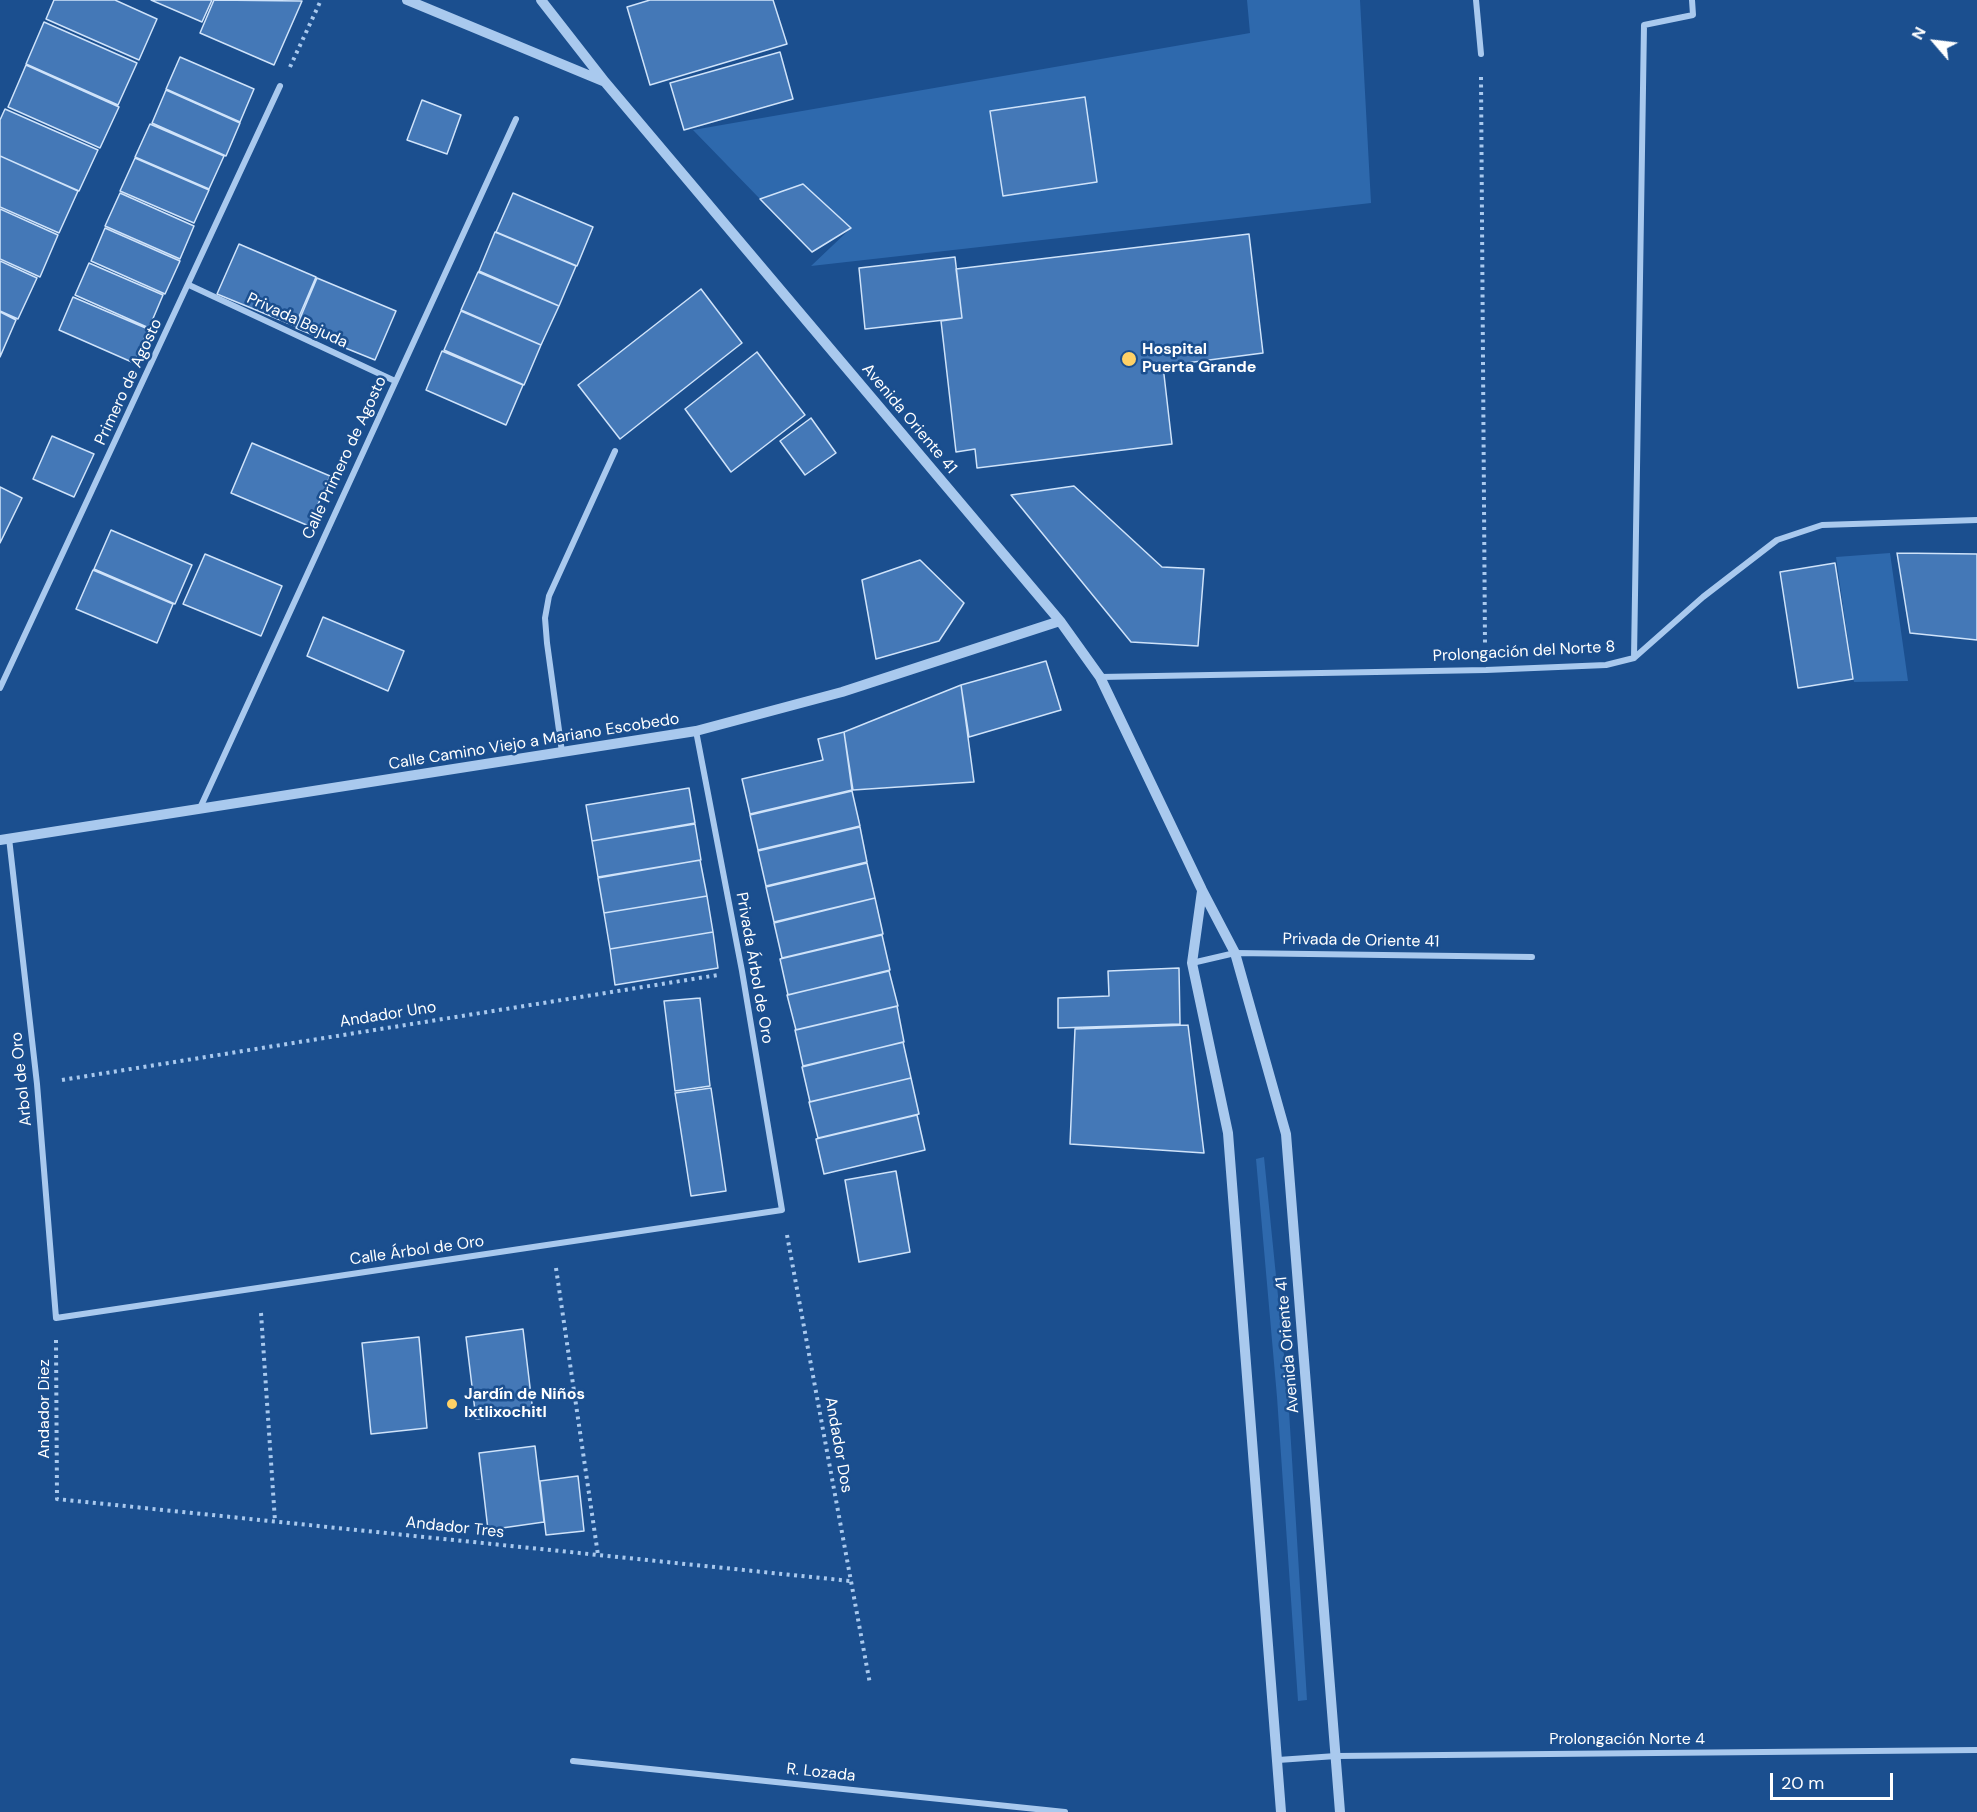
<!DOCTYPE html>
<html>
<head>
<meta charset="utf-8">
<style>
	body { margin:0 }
	#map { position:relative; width:1977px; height:1812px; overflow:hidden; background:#1b4f8f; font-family:"DM Sans",sans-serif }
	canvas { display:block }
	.north { position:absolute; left:1905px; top:12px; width:60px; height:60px; -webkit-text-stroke:4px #1b4f8f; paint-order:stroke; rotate:298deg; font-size:16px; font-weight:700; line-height:24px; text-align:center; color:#fff }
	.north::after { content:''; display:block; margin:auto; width:21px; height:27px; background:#fff; clip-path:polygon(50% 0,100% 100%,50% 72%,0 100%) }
	.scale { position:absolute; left:1770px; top:1773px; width:123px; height:27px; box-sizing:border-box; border:3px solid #fff; border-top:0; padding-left:8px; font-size:18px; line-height:21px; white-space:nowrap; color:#fff; -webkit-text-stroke:4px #1b4f8f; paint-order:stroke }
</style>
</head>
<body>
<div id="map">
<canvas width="1977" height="1812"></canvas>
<div class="north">N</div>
<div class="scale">20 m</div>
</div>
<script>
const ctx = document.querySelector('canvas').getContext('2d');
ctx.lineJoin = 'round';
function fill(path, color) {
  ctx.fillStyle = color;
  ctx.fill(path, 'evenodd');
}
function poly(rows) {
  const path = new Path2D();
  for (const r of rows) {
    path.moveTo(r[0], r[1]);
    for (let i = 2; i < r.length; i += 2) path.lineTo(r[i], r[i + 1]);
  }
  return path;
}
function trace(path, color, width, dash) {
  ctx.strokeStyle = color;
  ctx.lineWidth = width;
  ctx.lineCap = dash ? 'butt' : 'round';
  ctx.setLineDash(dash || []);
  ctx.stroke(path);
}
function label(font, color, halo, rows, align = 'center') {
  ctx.font = font + ' "DM Sans",sans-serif';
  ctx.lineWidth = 5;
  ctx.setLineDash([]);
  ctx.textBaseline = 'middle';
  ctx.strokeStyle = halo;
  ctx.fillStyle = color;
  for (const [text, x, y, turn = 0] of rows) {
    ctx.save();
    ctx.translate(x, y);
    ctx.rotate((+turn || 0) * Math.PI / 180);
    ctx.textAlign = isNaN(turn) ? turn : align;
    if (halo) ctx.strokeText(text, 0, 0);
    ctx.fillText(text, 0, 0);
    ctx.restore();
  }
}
fill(poly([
	[1247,0,1360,0,1371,203,811,266,851,228,803,184,760,199,693,130,1250,33],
	[1890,553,1908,681,1854,682,1836,557],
	[1264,1157,1288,1395,1307,1700,1298,1701,1277,1397,1256,1159]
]), '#2e69ad');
const building = poly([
	[54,0,115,0,157,19,139,60,46,19,54,0],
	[151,0,212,0,202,22,151,0],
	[214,0,302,1,274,65,200,33,214,0],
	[650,0,773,0,787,44,650,85,627,7,650,0],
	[44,22,137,63,118,105,26,64,44,22],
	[780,52,793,99,684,130,670,83,780,52],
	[180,57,254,89,240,122,166,89,180,57],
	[26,65,119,107,100,148,8,107,26,65],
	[166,90,240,123,226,156,152,123,166,90],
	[1085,97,1097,182,1003,196,990,111,1085,97],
	[422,100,461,115,447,154,407,140,422,100],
	[5,109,98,150,79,191,0,156,0,120,5,109],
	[150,124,224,156,209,189,135,157,150,124],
	[0,156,78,191,59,233,0,207,0,156],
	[135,158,209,190,194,223,120,191,135,158],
	[803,184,851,228,812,252,760,199,803,184],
	[120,193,194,226,180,259,105,226,120,193],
	[513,193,593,227,577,266,496,232,513,193],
	[0,209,58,235,40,277,0,259,0,209],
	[105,228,180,261,165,294,91,261,105,228],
	[495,232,576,266,559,306,479,271,495,232],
	[1249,234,1263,353,1163,366,1172,444,977,468,975,449,956,452,941,321,962,318,956,269,1249,234],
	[239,244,316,277,295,326,217,294,239,244],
	[955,257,962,318,865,329,859,268,955,257],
	[0,261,37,278,18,319,0,311,0,261],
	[89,263,163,295,149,328,75,295,89,263],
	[478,272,559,306,541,345,461,310,478,272],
	[317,278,396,311,375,360,296,328,317,278],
	[701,289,742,343,620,439,578,385,701,289],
	[73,297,148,329,134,363,59,330,73,297],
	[461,311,541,345,524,385,444,350,461,311],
	[0,312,16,320,0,357,0,312],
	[442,351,523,385,506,425,426,390,442,351],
	[757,352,805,415,731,472,685,409,757,352],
	[811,418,836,453,805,475,780,441,811,418],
	[52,436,94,454,74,497,33,479,52,436],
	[252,443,330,476,309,526,231,493,252,443],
	[1074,486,1162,567,1204,569,1198,646,1131,642,1011,495,1074,486],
	[0,487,22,498,0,543,0,487],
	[111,530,192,565,175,604,94,569,111,530],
	[1897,553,1977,554,1977,640,1910,633,1897,553],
	[205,554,282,586,261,636,183,604,205,554],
	[920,560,964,603,939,641,876,659,862,580,920,560],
	[1835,563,1853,679,1798,688,1780,572,1835,563],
	[93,570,173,604,157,643,76,609,93,570],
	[323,617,404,651,388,691,307,656,323,617],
	[1046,661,1061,710,969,737,961,685,1046,661],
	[961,685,974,782,853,790,844,732,961,685],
	[844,732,852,790,750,814,742,779,823,760,818,739,844,732],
	[689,788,695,823,592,841,586,805,689,788],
	[852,791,860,826,758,850,750,815,852,791],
	[695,824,701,860,598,877,592,841,695,824],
	[860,827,867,862,766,886,758,851,860,827],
	[700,860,707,896,604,913,598,878,700,860],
	[867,863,875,898,774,922,766,887,867,863],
	[707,896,713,932,610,949,604,913,707,896],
	[875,898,883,934,782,958,774,923,875,898],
	[713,932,718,968,615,985,610,949,713,932],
	[882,935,890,970,788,995,780,959,882,935],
	[1179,968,1180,1024,1058,1028,1058,998,1109,996,1108,971,1179,968],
	[889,971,898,1006,796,1030,787,995,889,971],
	[700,998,710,1086,675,1091,664,1001,700,998],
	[897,1006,904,1042,803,1066,795,1030,897,1006],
	[1188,1025,1204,1153,1070,1144,1075,1029,1188,1025],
	[903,1042,911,1078,810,1102,802,1067,903,1042],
	[911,1078,919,1114,818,1138,809,1102,911,1078],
	[711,1088,726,1191,691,1196,675,1093,711,1088],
	[917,1115,925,1150,824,1174,816,1139,917,1115],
	[896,1171,910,1252,859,1262,845,1180,896,1171],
	[523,1329,533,1412,476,1419,466,1337,523,1329],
	[419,1337,427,1428,371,1434,362,1343,419,1337],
	[535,1446,544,1522,488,1530,479,1453,535,1446],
	[578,1476,584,1531,546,1535,540,1481,578,1476]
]);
fill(building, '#4478b7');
trace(building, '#cfe3fa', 1.5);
trace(poly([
	[290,67,321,0],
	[1481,77,1485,646],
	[62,1080,718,975],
	[787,1235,870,1684],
	[556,1268,598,1555],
	[261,1313,275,1521],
	[56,1340,57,1499,850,1581]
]), '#a9c9ee', 4, [3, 4.5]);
trace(poly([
	[1476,0,1481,54],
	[189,285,395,381],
	[1634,658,1644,25,1693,15,1692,0],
	[1100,677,1486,670,1606,665,1634,658,1703,597,1777,540,1822,525,1977,520],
	[0,688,280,86],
	[562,752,547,643,545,618,549,596,615,451],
	[200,808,516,119],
	[9,838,37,1084,56,1318,782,1210,742,971,696,731],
	[1192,963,1235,953,1532,957],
	[1278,1760,1336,1756,1977,1750],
	[573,1761,1065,1812]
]), '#a9c9ee', 6);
trace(poly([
	[407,0,605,82],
	[541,0,605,82,1060,621,1100,677,1202,890,1235,953,1286,1134,1340,1812],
	[0,840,696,731,842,692,1060,621],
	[1202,891,1192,963,1228,1133,1281,1812]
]), '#a9c9ee', 10);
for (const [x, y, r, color] of [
	[1129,359,8,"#ffd166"],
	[452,1404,6,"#ffd166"]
]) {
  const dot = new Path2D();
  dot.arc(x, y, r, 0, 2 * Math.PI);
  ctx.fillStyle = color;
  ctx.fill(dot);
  trace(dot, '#1b4f8f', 2);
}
label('16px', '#fff', '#1b4f8f', [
	["Privada Bejuda",297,321,25],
	["Primero de Agosto",129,382,-65],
	["Avenida Oriente 41",909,419,50],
	["Calle Primero de Agosto",345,458,-65],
	["Prolongación del Norte 8",1524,652,-3],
	["Calle Camino Viejo a Mariano Escobedo",534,742,-9],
	["Privada de Oriente 41",1361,941,1],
	["Privada Árbol de Oro",754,968,80],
	["Andador Uno",388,1015,-9],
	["Arbol de Oro",22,1079,-96],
	["Calle Árbol de Oro",417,1251,-8],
	["Avenida Oriente 41",1288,1345,-95],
	["Andador Diez",45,1409,-90],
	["Andador Dos",838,1445,80],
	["Andador Tres",455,1528,6],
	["Prolongación Norte 4",1627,1740],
	["R. Lozada",821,1773,6]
]);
label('bold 16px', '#fff', '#1b4f8f', [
	["Hospital",1142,350],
	["Puerta Grande",1142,368],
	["Jardín de Niños",464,1395],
	["Ixtlixochitl",464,1413]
], 'left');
</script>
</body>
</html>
